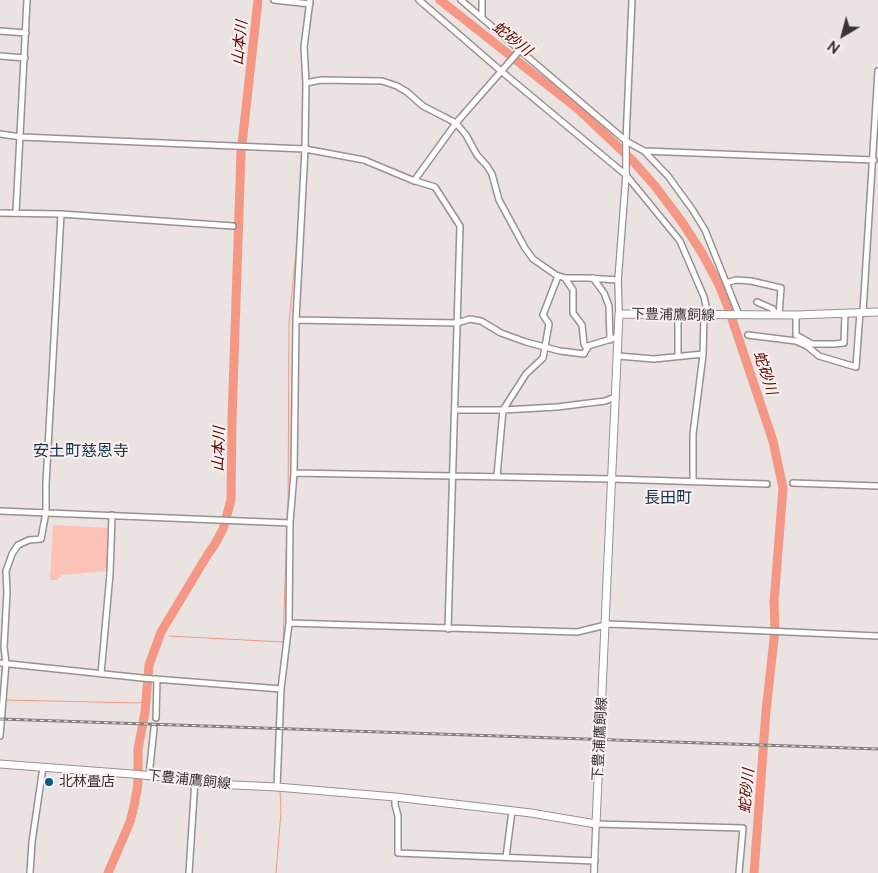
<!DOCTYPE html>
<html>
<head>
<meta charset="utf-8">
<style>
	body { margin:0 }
	#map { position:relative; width:878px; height:873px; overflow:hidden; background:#ebe3e2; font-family:Raleway,sans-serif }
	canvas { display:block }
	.north { position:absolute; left:818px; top:10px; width:50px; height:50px; -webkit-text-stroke:4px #f9f0ef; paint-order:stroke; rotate:217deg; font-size:14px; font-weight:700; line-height:20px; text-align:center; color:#393535 }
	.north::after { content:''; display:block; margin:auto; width:18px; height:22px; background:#393535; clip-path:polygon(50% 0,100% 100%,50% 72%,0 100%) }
</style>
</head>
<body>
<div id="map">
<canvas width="878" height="873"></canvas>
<div class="north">N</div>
</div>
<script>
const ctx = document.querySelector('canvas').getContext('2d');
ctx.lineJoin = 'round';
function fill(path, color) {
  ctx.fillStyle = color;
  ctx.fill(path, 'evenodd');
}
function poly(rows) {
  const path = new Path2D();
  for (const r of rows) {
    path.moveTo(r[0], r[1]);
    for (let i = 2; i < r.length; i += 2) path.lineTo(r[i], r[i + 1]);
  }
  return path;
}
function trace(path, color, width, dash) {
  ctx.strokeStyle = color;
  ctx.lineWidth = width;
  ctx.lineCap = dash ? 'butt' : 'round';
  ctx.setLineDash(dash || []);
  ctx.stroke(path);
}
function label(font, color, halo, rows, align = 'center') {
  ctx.font = font + ' Raleway,"Noto Sans JP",sans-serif';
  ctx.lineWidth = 4;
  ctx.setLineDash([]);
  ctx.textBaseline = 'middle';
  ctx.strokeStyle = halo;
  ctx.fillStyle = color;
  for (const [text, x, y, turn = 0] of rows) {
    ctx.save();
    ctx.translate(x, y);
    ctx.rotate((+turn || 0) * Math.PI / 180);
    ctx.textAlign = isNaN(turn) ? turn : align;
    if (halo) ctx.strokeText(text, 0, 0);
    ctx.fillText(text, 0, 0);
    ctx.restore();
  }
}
fill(poly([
	[53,525,108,528,107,571,62,575,57,580,50,580]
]), '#fcc2b7');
trace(poly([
	[288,520,289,323,299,221],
	[161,632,165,633],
	[169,636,283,642,287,527],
	[5,700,138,703,146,701],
	[282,725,284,704],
	[276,873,281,812,280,790]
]), '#f59785', 1);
trace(poly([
	[440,0,578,109,632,160,655,186,682,222,702,253,719,285,728,307,773,441,783,488,774,602,775,630,766,711,754,873],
	[108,873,130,822,134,806,138,784,138,749,145,712,149,665,161,632,208,554,215,544,223,529,231,500,232,419,241,153,258,0]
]), '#f59785', 9);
const minor = poly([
	[274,0,310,4],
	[419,0,501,71,626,175,680,241,704,297,708,315],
	[461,0,626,141,644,151,668,176,692,209,705,230,739,315],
	[482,0,482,18],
	[0,31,26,33],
	[0,56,25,58],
	[306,83,321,80,382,81,397,86,407,92,423,106,456,123,466,135,477,155,487,166,492,174,499,200,525,248,533,259,556,275,565,278,587,278,618,280],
	[0,134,21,137,305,149,364,160,412,180,435,187,460,226,448,629],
	[626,141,632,0],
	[644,151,874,160],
	[414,181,456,123,519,51],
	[16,212,27,0],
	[0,213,61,214,233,226],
	[565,278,573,290,573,313,582,325,584,344,587,349],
	[593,278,604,293,609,306,610,340],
	[726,283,736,280,751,281,781,288,779,315],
	[757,302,773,309,776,315],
	[863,312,878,71],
	[678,315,678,356],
	[796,315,796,335,812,344,834,344,844,343,845,313],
	[296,320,457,323,470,319,481,321,501,333,526,342,560,351,584,354,588,346,618,337],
	[748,335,796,341,807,346,819,356,856,367,860,312],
	[618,356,654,359,703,354],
	[455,410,503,410,557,407,605,401,615,397],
	[294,473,612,479,767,484],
	[497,476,503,410,526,374,543,358,549,324,543,315,558,276],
	[693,481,693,434,703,355,704,315],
	[793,483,878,486],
	[0,511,290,523],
	[289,623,577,632,610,624,878,636],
	[0,663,142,678,281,689],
	[101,674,110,574,112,515],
	[156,718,157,679],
	[0,736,6,663,4,647,7,592,6,571,12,554,18,545,29,540,41,539,46,512,46,483,61,214],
	[149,776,154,728],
	[277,787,281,689,289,623,290,523,294,473,296,320,305,149,306,83,304,47,310,0],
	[395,797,395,805,398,816,398,853,595,861],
	[596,824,743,828,739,873],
	[506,857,512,811],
	[30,873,32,842,43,767],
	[189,873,195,780]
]);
const tertiary = poly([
	[619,314,618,280,626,175,626,141],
	[594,873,596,824]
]);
const secondary = poly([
	[0,764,132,774,195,780,212,784,277,787,395,797,531,813,596,824,619,314,796,315,878,312]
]);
trace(minor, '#98918f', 8);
trace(tertiary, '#98918f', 8);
trace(secondary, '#98918f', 9);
trace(minor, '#fff', 5);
trace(tertiary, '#fff', 5.5);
trace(secondary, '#fff', 7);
const rail = poly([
	[0,719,878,749]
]);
trace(rail, '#847e7e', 3);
trace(rail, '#f9f0ef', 1, [4]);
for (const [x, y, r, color] of [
	[49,782,5,"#005d8d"]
]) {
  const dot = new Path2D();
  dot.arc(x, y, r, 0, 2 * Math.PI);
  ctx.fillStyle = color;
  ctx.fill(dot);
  trace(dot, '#f9f0ef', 2);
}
label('14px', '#393535', '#f9f0ef', [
	["下豊浦鷹飼線",673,315,1],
	["下豊浦鷹飼線",600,739,-87],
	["下豊浦鷹飼線",189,780,6]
]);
label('14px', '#393535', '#f9f0ef', [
	["北林畳店",59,782]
], 'left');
label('italic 15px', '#5a0500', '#f9f0ef', [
	["蛇砂川",512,39,38],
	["山本川",240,43,-84],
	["蛇砂川",765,373,72],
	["山本川",219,449,-88],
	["蛇砂川",747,791,-85]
]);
label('16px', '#0f344c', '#f9f0ef', [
	["安土町慈恩寺",81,451],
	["長田町",668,498]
]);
</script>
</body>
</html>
